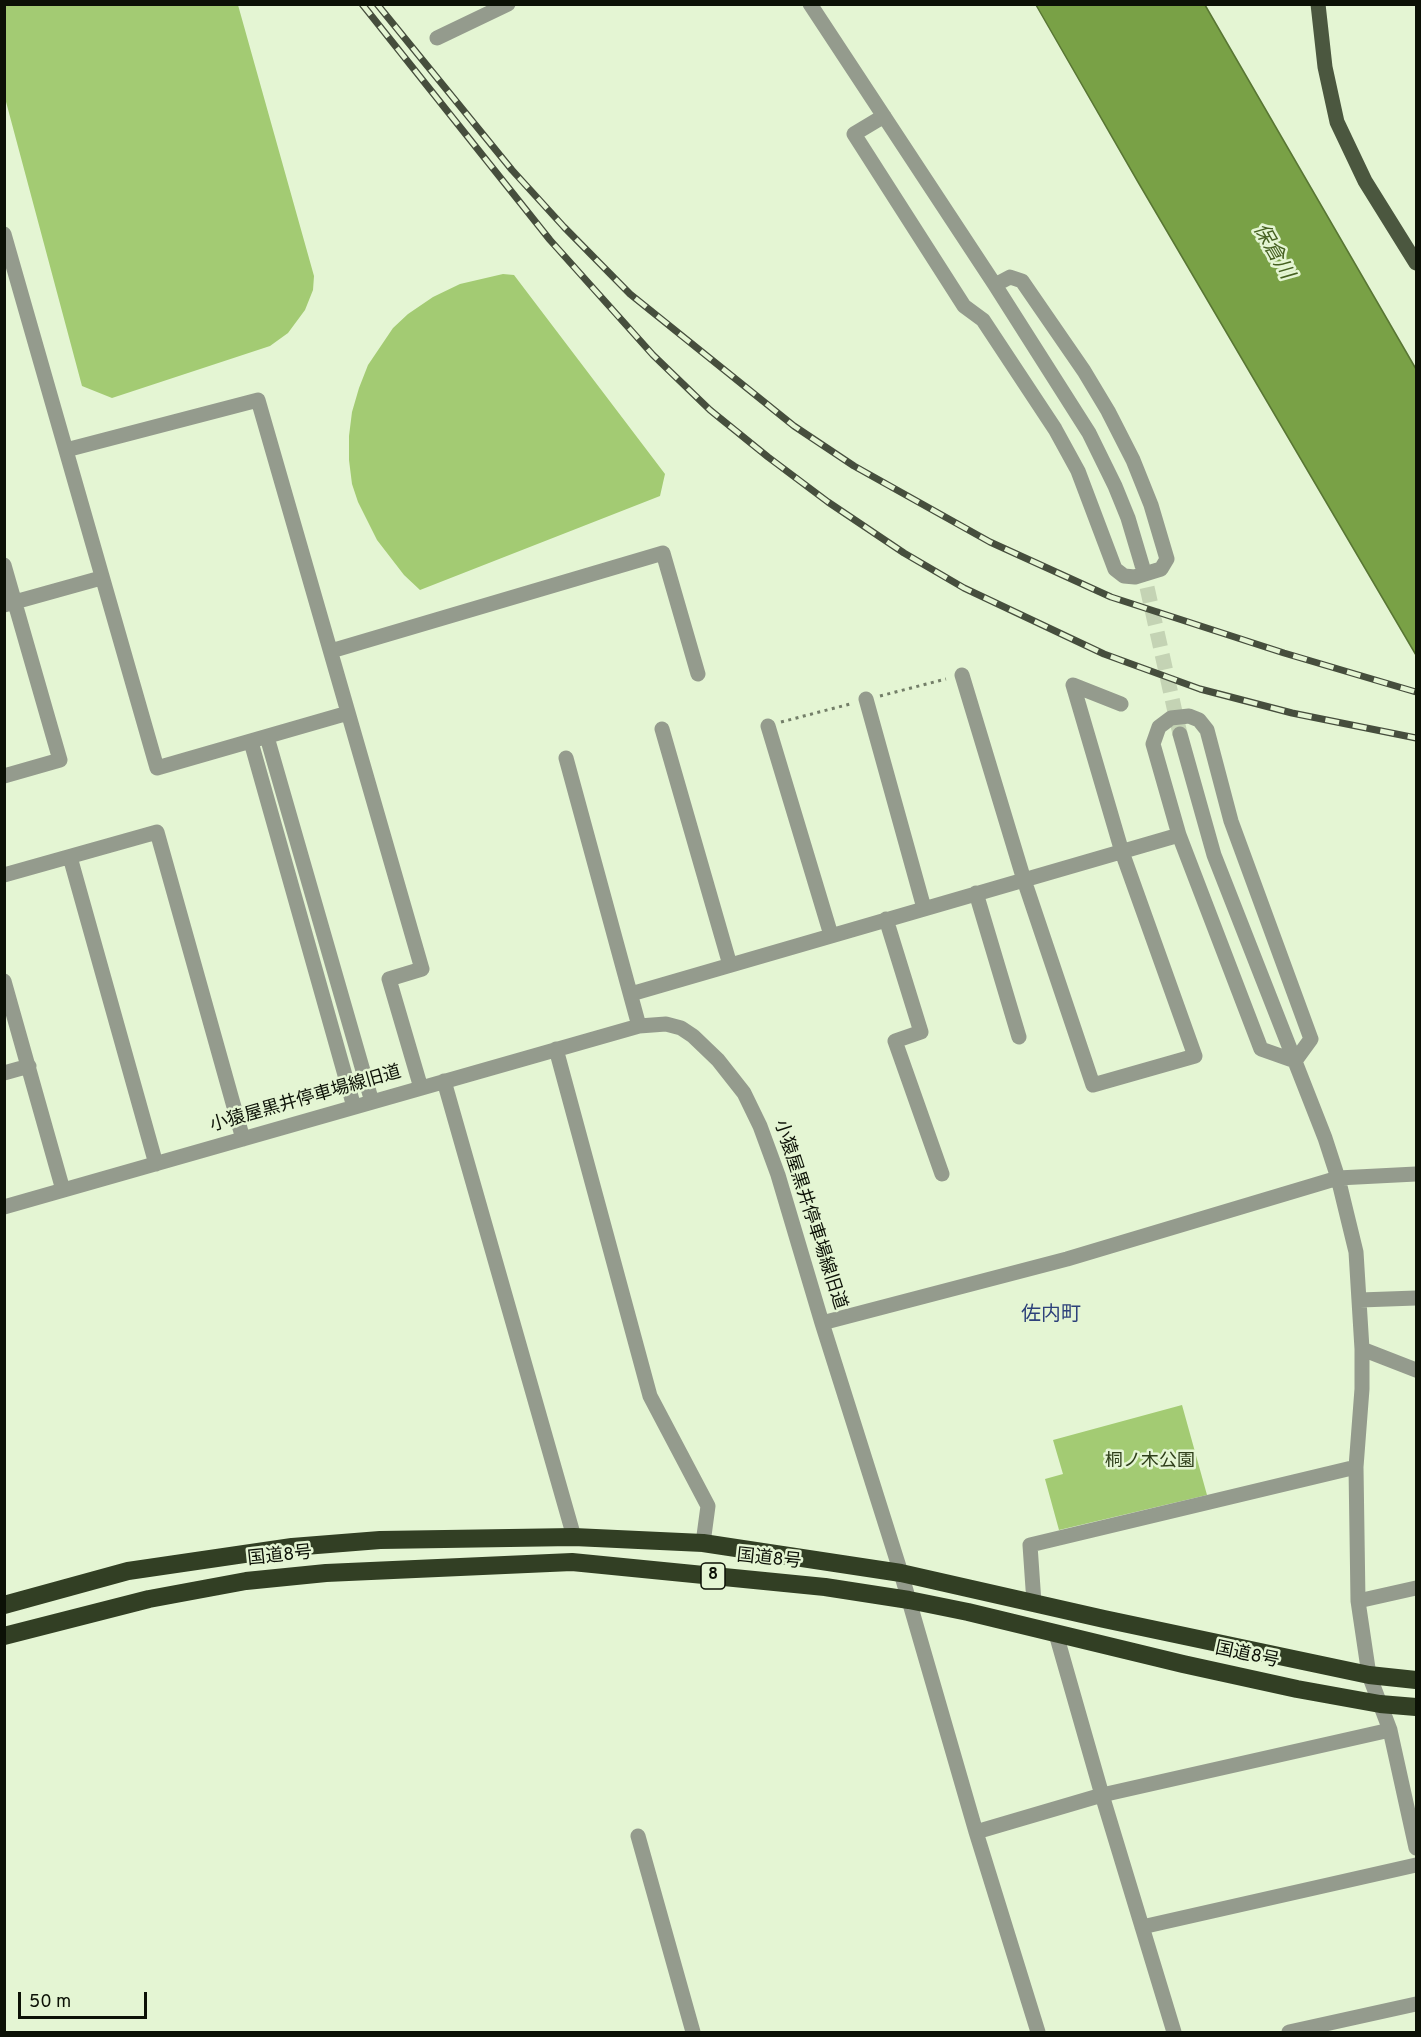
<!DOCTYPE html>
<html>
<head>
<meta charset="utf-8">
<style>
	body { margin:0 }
	#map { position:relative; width:1421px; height:2037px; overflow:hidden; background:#e4f5d3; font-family:Overpass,sans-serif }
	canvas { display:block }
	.frame { position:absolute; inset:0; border:6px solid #0c1106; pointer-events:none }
	.scale { position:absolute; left:18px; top:1992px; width:129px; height:27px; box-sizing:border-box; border:3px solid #0c1106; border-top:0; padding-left:8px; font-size:18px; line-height:21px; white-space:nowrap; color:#0c1106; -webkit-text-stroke:4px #e4f5d3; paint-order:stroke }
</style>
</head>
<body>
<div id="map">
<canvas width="1421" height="2037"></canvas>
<div class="frame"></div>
<div class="scale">50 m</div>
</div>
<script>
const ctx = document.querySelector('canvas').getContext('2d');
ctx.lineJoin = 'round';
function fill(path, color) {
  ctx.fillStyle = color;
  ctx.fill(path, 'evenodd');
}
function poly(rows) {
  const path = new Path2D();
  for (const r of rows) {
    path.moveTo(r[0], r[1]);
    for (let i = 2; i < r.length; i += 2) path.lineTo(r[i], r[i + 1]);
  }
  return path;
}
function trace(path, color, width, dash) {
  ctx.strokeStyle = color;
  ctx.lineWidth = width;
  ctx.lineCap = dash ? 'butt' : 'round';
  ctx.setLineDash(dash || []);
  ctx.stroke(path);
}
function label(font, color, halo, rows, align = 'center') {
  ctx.font = font + ' Overpass,"Noto Sans JP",sans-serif';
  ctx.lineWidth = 5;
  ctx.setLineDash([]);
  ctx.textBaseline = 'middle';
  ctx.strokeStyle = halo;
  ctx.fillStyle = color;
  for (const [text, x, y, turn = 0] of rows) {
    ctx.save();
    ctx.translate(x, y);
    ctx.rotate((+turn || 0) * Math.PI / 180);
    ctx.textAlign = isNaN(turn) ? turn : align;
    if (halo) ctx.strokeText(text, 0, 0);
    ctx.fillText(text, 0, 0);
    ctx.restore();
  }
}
fill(poly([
	[4,5,238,5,314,276,313,290,305,310,288,333,270,346,112,398,82,386,5,98],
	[503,274,514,275,665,474,660,496,420,590,404,575,377,540,358,502,352,484,349,460,349,436,352,412,359,388,368,365,393,328,408,314,433,297,460,284],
	[1182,1405,1207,1495,1059,1530,1045,1479,1063,1474,1053,1440]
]), '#a3cb73');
const water = poly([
	[1036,5,1205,5,1416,369,1416,655,1138,182,1036,5]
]);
fill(water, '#79a146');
trace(water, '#587633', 1.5);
trace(poly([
	[1142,565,1180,734]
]), '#c4d3b4', 15, [15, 8]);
trace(poly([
	[880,696,946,679],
	[781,722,850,704]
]), '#737e68', 3, [3, 4.5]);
trace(poly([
	[810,4,995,285,1089,433,1115,486,1128,518,1142,565],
	[437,38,508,4],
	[884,116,854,134,964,306,983,320,1055,429,1078,471,1115,569,1124,576,1135,577,1161,569,1167,559,1151,505,1133,460,1108,411,1084,371,1022,281,1010,277,995,285],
	[4,234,157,768,348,713],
	[66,450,258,400,422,969,389,979,421,1088],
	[4,565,60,760,4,776],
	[4,605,101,578],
	[331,651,663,553,698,674],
	[962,675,1024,880,1093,1085,1195,1056,1122,852,1073,685,1121,704],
	[866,699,924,908],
	[1189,716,1199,720,1207,730,1231,821,1311,1039,1295,1061,1261,1049,1179,835,1153,744,1159,727,1171,718,1189,716],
	[768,726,831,935],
	[662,729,730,965],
	[1180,734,1214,855,1325,1138,1338,1178,1356,1252,1362,1349,1362,1389,1356,1467,1358,1601,1369,1675,1390,1730,1416,1848],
	[267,737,372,1102],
	[251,742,354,1107],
	[566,758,639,1026],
	[70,857,156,1164],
	[4,875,157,832,243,1139],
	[976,893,1019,1037],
	[886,919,921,1032,895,1041,942,1174],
	[4,981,63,1190],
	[631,994,1179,835],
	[556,1049,650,1396,708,1506,703,1543],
	[4,1073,29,1066],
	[444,1081,574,1537],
	[4,1207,639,1026,666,1024,681,1028,693,1036,718,1060,744,1093,760,1126,778,1175,822,1323,901,1573,976,1832,1038,2032],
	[1360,1300,1416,1298],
	[822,1323,1067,1259,1338,1178,1416,1174],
	[1362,1349,1416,1370],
	[1358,1601,1416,1588],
	[1034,1603,1030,1545,1356,1467],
	[1056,1634,1102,1795,1174,2032],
	[976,1832,1102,1795,1390,1730],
	[638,1836,693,2032],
	[1142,1927,1416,1865],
	[1289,2032,1416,2004]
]), '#949b8d', 15);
trace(poly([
	[1318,4,1325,67,1337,122,1365,181,1416,263]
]), '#4b573f', 15);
trace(poly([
	[4,1605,128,1571,292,1547,380,1540,574,1537,703,1543,901,1573,1104,1619,1369,1675,1416,1680],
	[4,1636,149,1599,246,1581,326,1573,572,1562,825,1587,909,1600,968,1612,1183,1664,1297,1689,1380,1704,1416,1707]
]), '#323f24', 18);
const rail = poly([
	[362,4,550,240,653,355,710,410,768,457,828,502,904,553,964,588,1104,654,1200,689,1292,713,1416,738],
	[377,4,512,170,564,227,630,294,794,426,854,466,990,542,1111,597,1284,653,1416,692]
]);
trace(rail, '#464e3d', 7);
trace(rail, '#e4f5d3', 4.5, [14]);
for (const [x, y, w] of [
	[713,1576,24]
]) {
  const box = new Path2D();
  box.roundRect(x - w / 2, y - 13, w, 26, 4.5);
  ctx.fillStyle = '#e4f5d3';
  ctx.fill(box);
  trace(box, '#0c1106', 1.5);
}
label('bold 16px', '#0c1106', null, [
	["8",713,1576]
]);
label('18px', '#0c1106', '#e4f5d3', [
	["小猿屋黒井停車場線旧道",306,1100,-16],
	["小猿屋黒井停車場線旧道",809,1215,72],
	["国道8号",280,1557,-6],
	["国道8号",769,1560,6],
	["国道8号",1247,1656,12]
]);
label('18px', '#2e3e19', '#e4f5d3', [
	["桐ノ木公園",1150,1462]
]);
label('italic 20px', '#466122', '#e4f5d3', [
	["保倉川",1272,252,60]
]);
label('20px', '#2d417a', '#e4f5d3', [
	["佐内町",1051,1316]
]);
</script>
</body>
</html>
